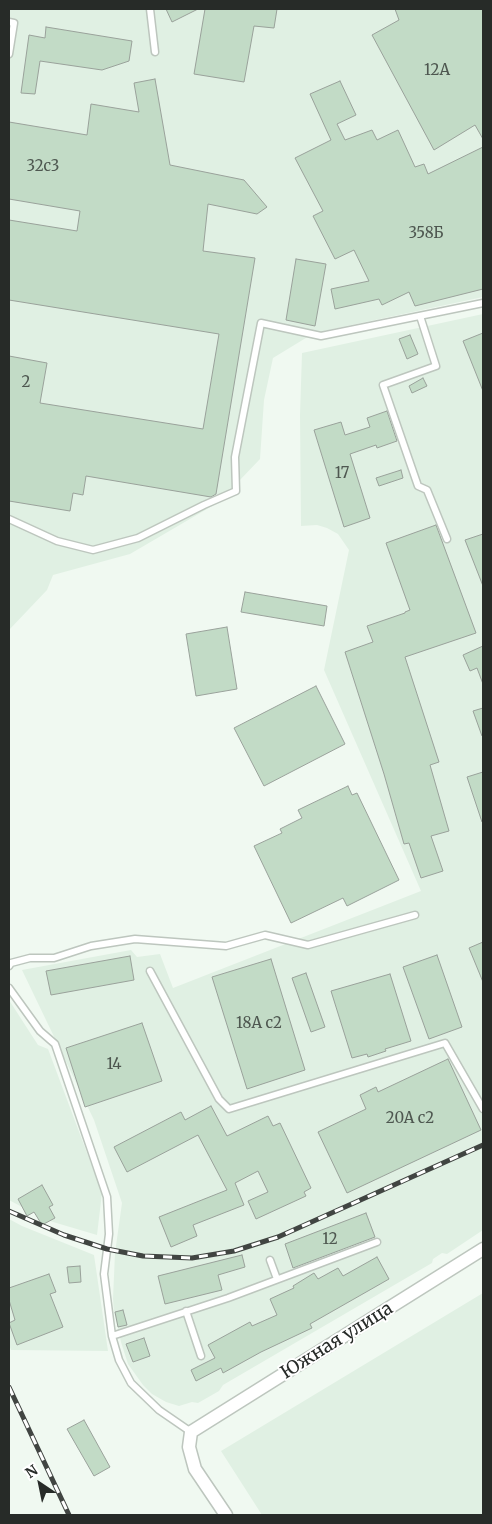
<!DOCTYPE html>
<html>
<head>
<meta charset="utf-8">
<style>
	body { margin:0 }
	#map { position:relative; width:492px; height:1524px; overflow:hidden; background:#f0f9f1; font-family:Merriweather,serif }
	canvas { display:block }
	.frame { position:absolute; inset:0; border:10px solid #272b28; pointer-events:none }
	.north { position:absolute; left:15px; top:1459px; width:50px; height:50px; -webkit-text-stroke:4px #fff; paint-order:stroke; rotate:326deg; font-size:14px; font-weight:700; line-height:20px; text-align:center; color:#272b28 }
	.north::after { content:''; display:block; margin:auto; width:18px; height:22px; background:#272b28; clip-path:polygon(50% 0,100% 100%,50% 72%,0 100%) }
</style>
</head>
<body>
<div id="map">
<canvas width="492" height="1524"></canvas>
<div class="frame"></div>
<div class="north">N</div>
</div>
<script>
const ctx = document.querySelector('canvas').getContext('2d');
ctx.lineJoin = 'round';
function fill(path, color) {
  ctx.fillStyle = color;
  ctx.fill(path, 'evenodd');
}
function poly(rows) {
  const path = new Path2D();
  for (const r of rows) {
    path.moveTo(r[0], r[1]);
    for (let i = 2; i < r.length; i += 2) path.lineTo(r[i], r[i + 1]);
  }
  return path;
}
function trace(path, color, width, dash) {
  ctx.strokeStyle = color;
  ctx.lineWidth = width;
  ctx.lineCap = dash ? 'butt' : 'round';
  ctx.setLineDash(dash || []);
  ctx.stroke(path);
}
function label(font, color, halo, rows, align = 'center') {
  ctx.font = font + ' Merriweather,serif';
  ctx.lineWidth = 4;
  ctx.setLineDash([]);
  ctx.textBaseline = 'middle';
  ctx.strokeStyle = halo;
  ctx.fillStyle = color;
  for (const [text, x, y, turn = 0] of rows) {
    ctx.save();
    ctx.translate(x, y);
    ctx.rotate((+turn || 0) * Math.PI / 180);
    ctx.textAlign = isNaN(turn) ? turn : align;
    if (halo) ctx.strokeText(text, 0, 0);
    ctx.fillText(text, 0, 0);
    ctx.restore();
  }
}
fill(poly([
	[9,9,483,9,483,297,314,333,273,358,264,400,260,459,219,502,130,554,53,575,47,590,9,630],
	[483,314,483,1230,447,1254,442,1253,433,1259,432,1263,223,1385,219,1391,198,1403,192,1402,179,1406,166,1402,152,1394,143,1385,128,1364,121,1342,114,1312,113,1299,115,1253,122,1203,94,1120,22,970,131,950,137,957,160,954,173,988,421,891,324,670,349,550,338,534,327,528,317,525,301,526,300,415,302,353],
	[9,1000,38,1045,48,1049,102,1193,97,1235,43,1219,34,1212,27,1216,22,1207,9,1200],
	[9,1219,22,1226,94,1255,108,1351,11,1350,9,1345],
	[483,1293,483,1515,262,1515,221,1451]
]), '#e0f0e3');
const building = poly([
	[166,9,198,9,172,22,166,9],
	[205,9,277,9,274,28,254,26,244,82,194,74,205,9],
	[395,9,483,9,483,139,475,125,434,150,372,35,399,20,395,9],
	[46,27,132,41,129,61,102,70,40,61,35,94,21,93,29,35,45,38,46,27],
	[155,79,170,165,244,180,267,207,257,214,208,204,203,251,255,258,216,494,211,497,86,476,83,495,73,493,70,511,9,501,9,356,47,363,40,403,203,429,219,334,9,300,9,220,77,231,80,211,9,199,9,122,87,135,91,104,139,112,134,83,155,79],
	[340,81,356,115,337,124,345,140,372,130,377,140,398,130,415,167,424,164,428,174,483,147,483,289,415,306,409,292,382,305,379,299,335,309,331,289,369,281,354,250,335,259,313,216,323,211,295,158,331,140,310,94,340,81],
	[296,259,326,264,315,326,286,320,296,259],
	[483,333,483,391,463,341,483,333],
	[410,335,418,354,407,359,399,339,410,335],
	[423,378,427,386,412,393,409,386,423,378],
	[387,411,397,441,377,448,376,445,350,454,370,518,344,527,314,430,341,422,345,435,370,427,367,418,387,411],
	[401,470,403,478,379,486,376,478,401,470],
	[436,525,476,633,405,657,439,762,430,765,449,831,431,836,443,871,421,878,409,843,404,844,384,774,345,652,373,642,367,626,405,613,405,612,410,610,386,543,436,525],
	[483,534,483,586,465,540,483,534],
	[245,592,327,606,324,626,241,612,245,592],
	[227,627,237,689,196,696,186,634,227,627],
	[483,646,483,684,477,668,470,671,463,655,483,646],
	[316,686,345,744,264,786,234,728,316,686],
	[483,708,483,736,482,736,473,711,483,708],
	[483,772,483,822,482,822,467,777,483,772],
	[348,786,352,795,357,793,399,880,347,906,343,898,291,923,254,846,282,833,280,829,302,818,298,810,348,786],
	[483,942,483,982,469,948,483,942],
	[437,955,462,1027,429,1039,403,967,437,955],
	[130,956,134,980,51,995,46,971,130,956],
	[271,959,305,1070,247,1089,212,977,271,959],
	[306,973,325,1027,311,1032,292,978,306,973],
	[390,974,411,1041,385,1049,386,1051,368,1057,367,1054,352,1058,331,991,390,974],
	[142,1023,162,1081,85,1107,66,1048,142,1023],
	[448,1059,481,1130,347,1193,318,1132,366,1109,360,1095,376,1087,378,1092,448,1059],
	[211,1106,227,1136,268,1116,273,1126,280,1123,311,1188,304,1192,306,1196,256,1219,248,1201,268,1192,258,1171,235,1183,244,1205,193,1225,197,1236,171,1247,159,1217,227,1190,198,1135,127,1172,114,1147,181,1112,185,1120,211,1106],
	[42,1185,53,1205,49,1207,55,1218,42,1225,34,1212,27,1216,18,1199,42,1185],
	[366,1213,375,1237,293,1268,285,1244,366,1213],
	[242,1255,245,1267,218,1275,222,1290,165,1304,158,1276,242,1255],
	[377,1257,389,1279,310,1324,312,1328,261,1352,223,1373,221,1368,196,1381,191,1370,215,1358,208,1345,250,1322,252,1326,277,1315,270,1299,294,1288,293,1286,314,1273,318,1279,338,1268,343,1276,377,1257],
	[80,1266,81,1282,69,1283,67,1267,80,1266],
	[49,1274,56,1292,50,1294,63,1327,17,1345,9,1323,15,1320,9,1300,9,1288,49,1274],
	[123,1310,127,1325,118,1327,115,1312,123,1310],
	[144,1338,150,1356,133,1362,126,1344,144,1338],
	[84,1420,110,1467,94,1476,67,1429,84,1420]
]);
fill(building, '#c2dbc6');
trace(building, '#9aa29b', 1);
const lane = poly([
	[150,9,155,52],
	[9,22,14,23,9,54],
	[420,316,436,366,383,385,418,486,427,490,447,539],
	[9,519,57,541,93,550,138,538,204,505,236,491,235,457,261,323,321,336,483,303],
	[9,966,11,963,30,958,54,958,91,946,135,939,226,946,265,935,308,945,415,915],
	[150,971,219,1099,229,1109,445,1043,483,1109],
	[9,988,40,1031,55,1044,107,1197,109,1234,104,1274,112,1336,119,1360,131,1383,159,1410,191,1432],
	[270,1260,277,1279],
	[186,1311,201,1356],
	[112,1336,228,1298,377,1242]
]);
const street = poly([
	[226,1515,195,1469,189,1447,191,1432,483,1249]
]);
trace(lane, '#bdc6be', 9);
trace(street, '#bdc6be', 15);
trace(lane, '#fff', 6);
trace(street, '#fff', 12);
const rail = poly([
	[9,1211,64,1235,107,1249,143,1256,192,1258,234,1251,278,1237,483,1145],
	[9,1387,69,1515]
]);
trace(rail, '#414542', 5);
trace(rail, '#fff', 3, [9]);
label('15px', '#4e5750', null, [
	["12А",437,71],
	["32с3",43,167],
	["358Б",426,234],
	["2",26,383],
	["17",342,474],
	["18А с2",259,1024],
	["14",114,1065],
	["20А с2",410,1119],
	["12",330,1240]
]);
label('18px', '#272b28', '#fff', [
	["Южная улица",337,1341,-32]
]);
</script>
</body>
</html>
